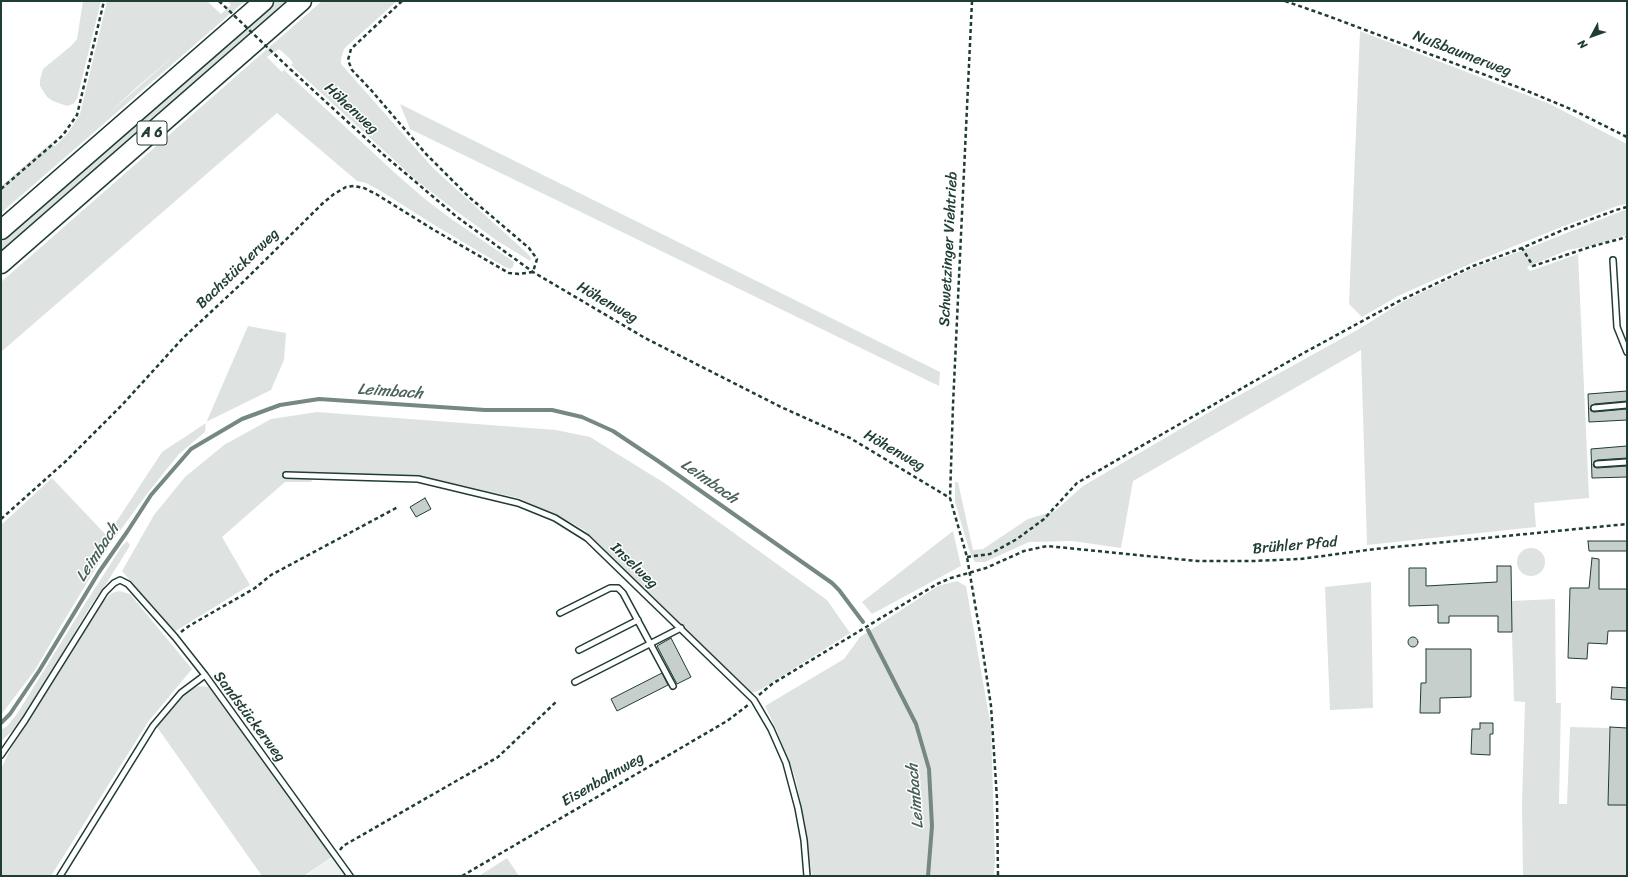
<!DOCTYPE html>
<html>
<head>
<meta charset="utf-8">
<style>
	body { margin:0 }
	#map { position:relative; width:1628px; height:877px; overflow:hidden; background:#fff; font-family:Sriracha,sans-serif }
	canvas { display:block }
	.frame { position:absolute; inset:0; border:2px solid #1f3d34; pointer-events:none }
	.north { position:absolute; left:1572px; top:16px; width:40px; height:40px; -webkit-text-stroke:3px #fff; paint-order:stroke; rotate:229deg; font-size:11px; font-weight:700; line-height:16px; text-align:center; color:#1f3d34 }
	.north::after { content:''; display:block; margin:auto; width:14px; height:18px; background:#1f3d34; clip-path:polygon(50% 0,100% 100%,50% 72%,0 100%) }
</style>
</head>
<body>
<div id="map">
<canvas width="1628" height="877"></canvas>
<div class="frame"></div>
<div class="north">N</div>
</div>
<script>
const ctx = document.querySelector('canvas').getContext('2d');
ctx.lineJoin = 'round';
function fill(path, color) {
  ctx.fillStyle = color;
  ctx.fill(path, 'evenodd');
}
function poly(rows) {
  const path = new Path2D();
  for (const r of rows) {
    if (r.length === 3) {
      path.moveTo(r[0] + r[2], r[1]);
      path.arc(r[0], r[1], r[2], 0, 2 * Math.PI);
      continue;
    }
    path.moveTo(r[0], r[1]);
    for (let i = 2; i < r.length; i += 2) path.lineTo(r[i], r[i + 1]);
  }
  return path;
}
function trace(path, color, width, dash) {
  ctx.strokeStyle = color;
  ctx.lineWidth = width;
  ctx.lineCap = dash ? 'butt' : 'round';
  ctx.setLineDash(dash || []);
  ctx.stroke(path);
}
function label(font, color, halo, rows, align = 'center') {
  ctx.font = font + ' Sriracha,sans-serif';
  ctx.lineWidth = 3;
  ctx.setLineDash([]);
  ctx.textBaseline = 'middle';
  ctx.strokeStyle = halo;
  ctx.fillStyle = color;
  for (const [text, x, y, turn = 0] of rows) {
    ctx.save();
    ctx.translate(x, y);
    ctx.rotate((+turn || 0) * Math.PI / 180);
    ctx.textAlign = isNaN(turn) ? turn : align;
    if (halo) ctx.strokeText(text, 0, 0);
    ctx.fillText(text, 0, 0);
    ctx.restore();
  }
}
fill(poly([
	[332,858,345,876,305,876]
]), '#eef1f0');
fill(poly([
	[83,1,101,1,77,99,73,104,67,106,53,101,47,97,40,86,40,80,43,69,71,46,77,39],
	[107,1,207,1,221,14,231,5,227,1,245,1,1,213,1,186,51,143,55,146,68,133,80,114],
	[176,54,108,114,136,88],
	[277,1,289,1,1,253,1,243],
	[322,1,397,1,347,46,344,49,341,59,341,64,433,168,528,254,531,258,530,261,496,240,456,211,416,180,307,80,291,65,293,63,290,59,279,49,267,57,282,72,284,70,395,173,425,199,450,218,514,262,513,267,510,269,505,267,431,223,379,190,366,183,357,181,277,113,1,352,1,282],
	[1360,31,1550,104,1627,144,1627,204,1617,206,1564,226,1472,263,1398,296,1362,317,1349,304],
	[400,104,940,372,939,386,410,129],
	[1627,209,1627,235,1590,246,1568,250,1527,267,1530,271,1578,254,1589,498,1534,503,1536,527,1367,545,1361,350,1133,481,1121,548,1072,541,1029,542,985,562,975,562,970,553,955,502,955,482,958,482,973,550,983,549,1028,519,1055,511,1083,486,1218,407,1359,329,1402,302,1473,268,1529,248],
	[248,326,286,333,284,360,271,390,206,422,205,432,179,454,150,490,111,543,59,629,35,670,1,715,1,525,52,478,107,536,162,452,206,423],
	[317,412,556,430,590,437,666,484,827,600,850,633,760,690,752,693,745,688,584,530,563,518,518,498,429,478,316,474,311,482,285,482,222,537,250,585,174,632,122,571,154,515,185,477,224,445,271,419],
	[953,531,961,566,872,614,862,602],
	[127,541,130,545,128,549,104,587,91,605,23,719,17,727,1,741,1,730,7,726,17,714,83,607,122,546],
	[1531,562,14],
	[957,581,966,586,991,727,995,861,994,876,812,876,805,823,795,777,777,731,765,706,844,659,860,637,938,586],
	[1371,582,1373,708,1330,710,1325,587],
	[119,591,130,594,192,669,148,722,51,876,1,876,1,769,11,748,101,604,112,593],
	[1555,599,1556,703,1561,703,1559,804,1567,804,1570,727,1609,728,1608,805,1627,805,1627,876,1523,876,1522,803,1525,702,1514,701,1511,601],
	[199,686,209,687,217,695,332,857,304,876,262,876,157,727,189,690],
	[507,858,519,876,479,876]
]), '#dee3e2');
trace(poly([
	[868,630,916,724,929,769,932,826,928,876],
	[1,723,10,714,39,671,99,572,127,532,151,495,191,449,242,419,280,405,319,399,485,410,552,410,582,417,613,431,658,461,832,583,839,590,863,622]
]), '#758883', 4);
const building = poly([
	[1627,391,1627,401,1594,404,1590,408,1591,411,1594,412,1627,409,1627,420,1589,422,1588,394,1627,391],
	[1627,446,1627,458,1597,460,1593,464,1594,467,1597,468,1627,466,1627,477,1592,478,1591,449,1627,446],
	[425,498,431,509,416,517,410,507,425,498],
	[1588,541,1627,541,1627,551,1589,551,1588,541],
	[1592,558,1599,559,1599,589,1627,589,1627,631,1608,631,1607,644,1588,643,1587,659,1568,658,1570,588,1589,588,1592,558],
	[1497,566,1511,566,1512,632,1498,632,1498,616,1449,616,1449,623,1438,623,1438,605,1409,606,1409,568,1426,568,1426,586,1497,582,1497,566],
	[1413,642,5],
	[671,638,691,677,677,684,657,646,671,638],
	[1426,649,1471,649,1471,697,1440,698,1440,713,1420,713,1421,683,1426,683,1426,649],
	[662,673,668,685,617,711,611,699,662,673],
	[1612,687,1627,688,1627,700,1611,699,1612,687],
	[1480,723,1493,723,1493,734,1490,734,1490,755,1471,754,1472,729,1480,729,1480,723],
	[1610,727,1627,728,1627,805,1608,805,1610,727]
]);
fill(building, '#c7cfcc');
trace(building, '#1f3d34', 1);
const lane = poly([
	[1613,260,1617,327,1627,352],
	[1594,408,1627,405],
	[1597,464,1627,462],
	[286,475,418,479,518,503,555,518,587,538,754,700,771,729,786,763,798,808,804,840,807,876],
	[560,613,610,588,618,588,623,593,673,686],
	[579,650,638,620],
	[575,682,681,628],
	[1,755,25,720,105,592,114,583,120,580,128,584,175,637,205,675],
	[60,876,153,726,181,693,205,675,350,876]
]);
const highway = poly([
	[1,230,264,1],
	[1,264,302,1]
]);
trace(lane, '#1f3d34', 8);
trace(highway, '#1f3d34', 21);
trace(poly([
	[972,1,953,405,950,498,967,557,981,639,991,706,997,799,998,876],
	[1285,1,1328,16,1520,88,1573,110,1627,137],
	[290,69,385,156,457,217,533,272,645,338,781,407,850,438,950,498],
	[1,189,53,144,63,135,77,115,104,1],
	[1627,207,1616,210,1565,229,1522,248,1533,266,1590,247,1627,237],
	[1,519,66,461,122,405,183,338,242,283,323,203,334,194,346,187,354,186,364,188,376,194,434,230,509,273,519,274,533,272,537,259,529,248,469,197,426,154,371,90,352,70,348,60,351,49,402,1],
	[967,557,990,554,1017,539,1044,519,1077,483,1300,355,1401,300,1473,266,1522,248],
	[181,632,189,626,255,588,271,575,398,507],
	[759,695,772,684,937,584,951,578,986,568,1024,551,1047,546,1197,561,1253,561,1300,559,1375,549,1627,524],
	[340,850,343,846,498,757,556,702],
	[462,876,727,721,748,705]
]), '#1f3d34', 2.5, [4, 3]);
trace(lane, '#fff', 5);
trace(highway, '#fff', 18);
trace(poly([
	[219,1,290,69]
]), '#1f3d34', 2.5, [4, 3]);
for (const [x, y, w] of [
	[152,133,30]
]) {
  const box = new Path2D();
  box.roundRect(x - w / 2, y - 12, w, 24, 3);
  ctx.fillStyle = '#fff';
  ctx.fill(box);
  trace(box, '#1f3d34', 1);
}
label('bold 14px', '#1f3d34', null, [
	["A 6",152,133]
]);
label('15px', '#1f3d34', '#fff', [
	["Nußbaumerweg",1462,54,21],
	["Höhenweg",351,109,43],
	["Schwetzinger Viehtrieb",949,249,-87],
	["Bachstückerweg",238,269,-44],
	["Höhenweg",607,303,30],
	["Höhenweg",894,451,30],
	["Brühler Pfad",1295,546,-5],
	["Inselweg",634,566,44],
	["Sandstückerweg",249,717,53],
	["Eisenbahnweg",603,780,-30]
]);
label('italic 16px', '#4a625b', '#fff', [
	["Leimbach",390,392,4],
	["Leimbach",709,482,35],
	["Leimbach",98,553,-57],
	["Leimbach",916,796,-95]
]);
</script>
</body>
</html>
